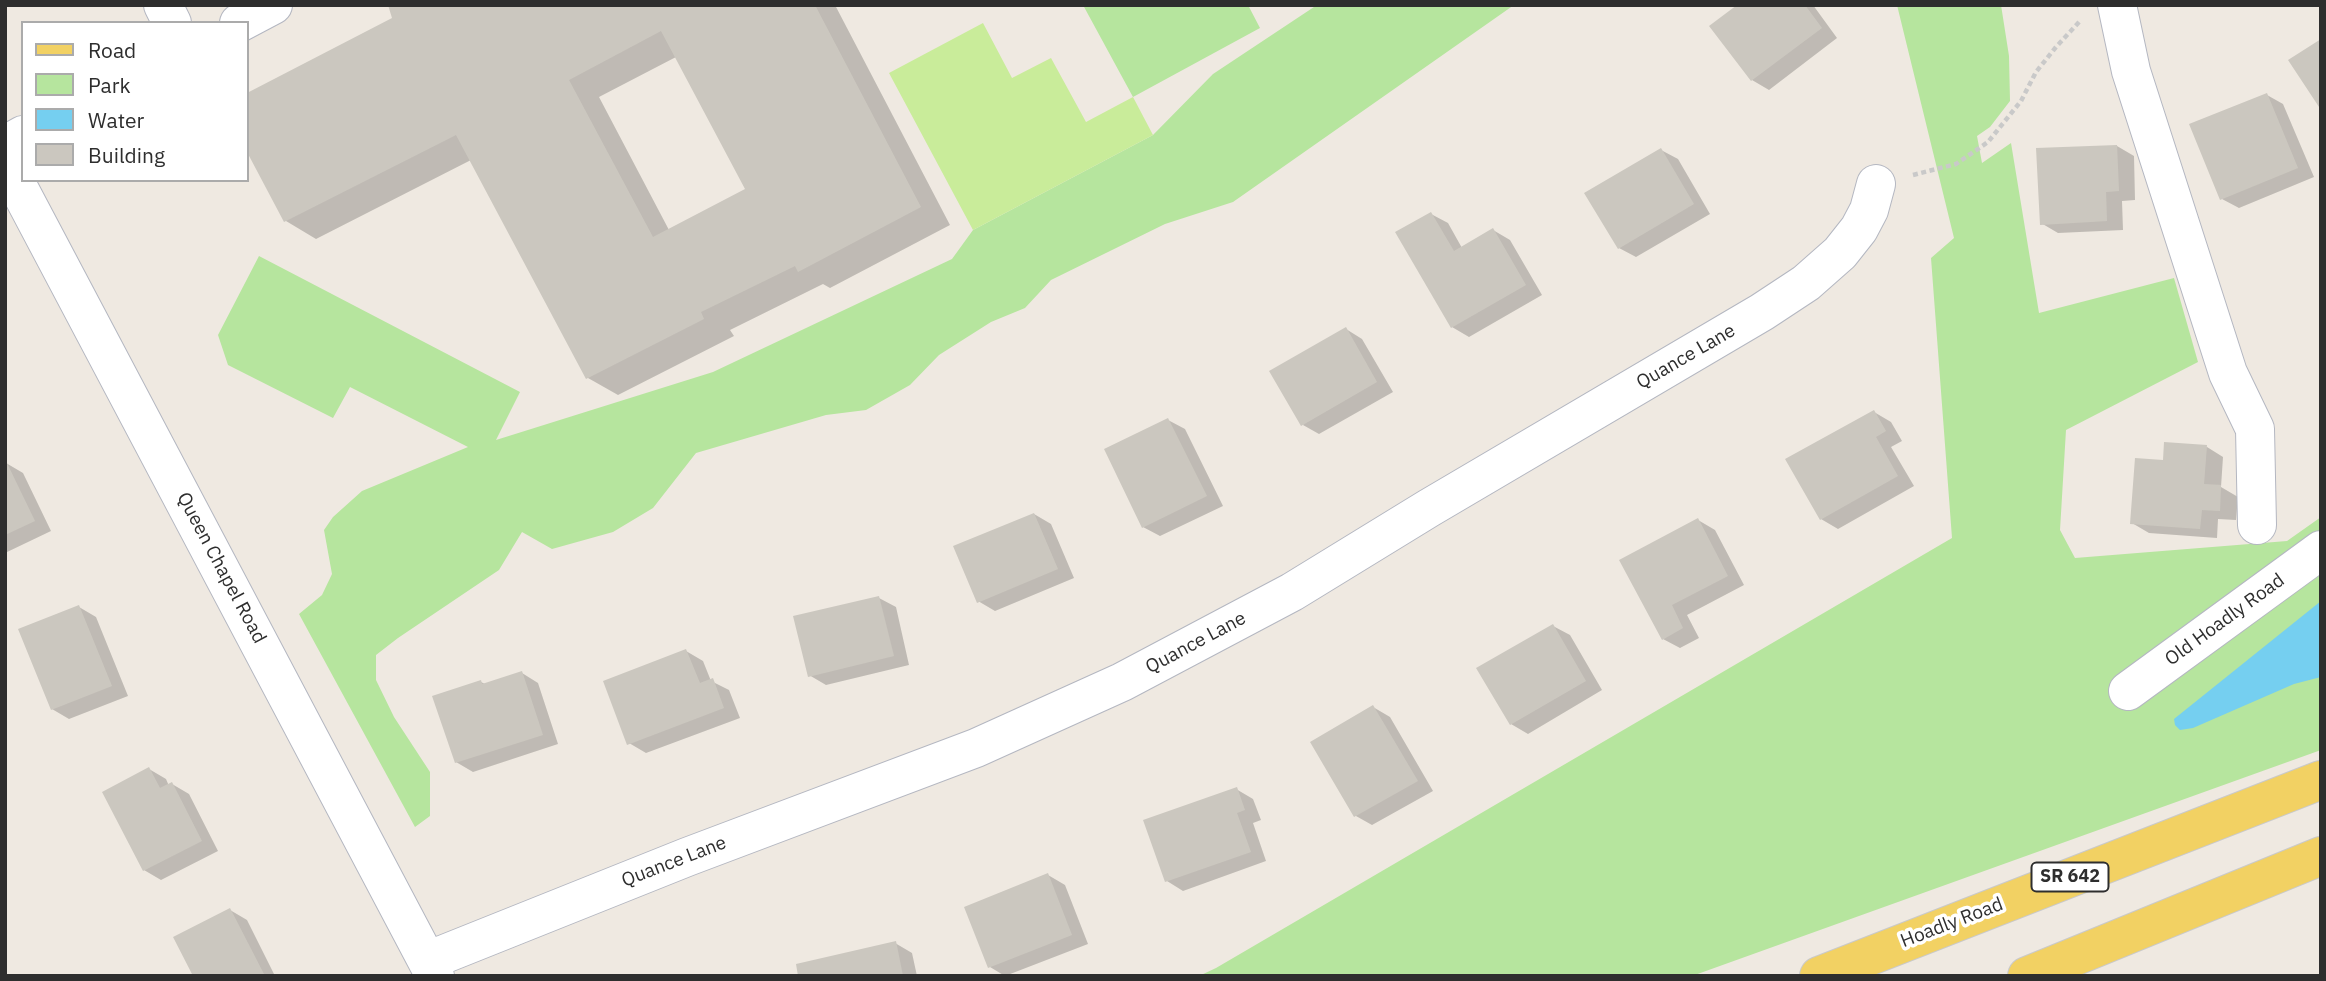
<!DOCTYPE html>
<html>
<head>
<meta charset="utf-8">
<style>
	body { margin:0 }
	#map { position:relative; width:2326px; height:981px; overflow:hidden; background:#efe9e1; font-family:"IBM Plex Sans",sans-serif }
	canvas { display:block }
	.frame { position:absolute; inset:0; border:7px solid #2e2e2e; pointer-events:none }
	.legend { position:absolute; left:21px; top:21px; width:228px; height:161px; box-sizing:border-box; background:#fff; border:2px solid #ababab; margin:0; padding:9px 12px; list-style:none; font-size:21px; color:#2e2e2e }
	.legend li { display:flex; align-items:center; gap:14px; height:35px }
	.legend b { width:35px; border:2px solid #ababab }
</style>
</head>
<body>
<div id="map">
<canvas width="2326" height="981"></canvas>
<div class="frame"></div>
<ul class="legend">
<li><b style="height:9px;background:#f2d163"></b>Road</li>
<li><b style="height:19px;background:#b6e59e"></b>Park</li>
<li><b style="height:19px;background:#75cff0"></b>Water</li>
<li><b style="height:19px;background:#cbc7bf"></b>Building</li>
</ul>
</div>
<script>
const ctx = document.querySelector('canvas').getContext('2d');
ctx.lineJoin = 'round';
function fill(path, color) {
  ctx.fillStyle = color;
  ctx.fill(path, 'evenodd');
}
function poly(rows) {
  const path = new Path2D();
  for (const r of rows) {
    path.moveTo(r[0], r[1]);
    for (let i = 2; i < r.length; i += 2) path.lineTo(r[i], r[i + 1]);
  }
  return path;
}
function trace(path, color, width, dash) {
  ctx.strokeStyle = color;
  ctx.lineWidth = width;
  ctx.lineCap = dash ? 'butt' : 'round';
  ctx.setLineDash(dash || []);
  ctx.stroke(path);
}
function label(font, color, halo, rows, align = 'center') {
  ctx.font = font + ' "IBM Plex Sans",sans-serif';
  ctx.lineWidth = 7;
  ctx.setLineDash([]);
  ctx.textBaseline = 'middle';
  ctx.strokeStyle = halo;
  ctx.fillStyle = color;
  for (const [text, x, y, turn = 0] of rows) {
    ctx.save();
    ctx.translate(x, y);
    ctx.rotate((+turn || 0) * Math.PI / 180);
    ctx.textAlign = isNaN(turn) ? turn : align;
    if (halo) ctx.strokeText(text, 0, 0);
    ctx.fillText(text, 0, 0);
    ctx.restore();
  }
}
fill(poly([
	[1083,5,1248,5,1260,28,1133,97],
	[1317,5,1514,5,1233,202,1165,224,1051,280,1025,308,991,322,939,355,910,385,866,410,826,415,696,453,653,508,613,532,552,549,522,532,499,570,398,638,376,655,376,680,394,717,430,772,430,816,415,827,299,614,322,595,332,574,324,530,333,517,362,491,468,447,350,387,333,418,228,365,218,335,259,256,520,392,496,440,713,372,952,259,973,230,1153,135,1213,74],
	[1897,5,2001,5,2009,56,2010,101,1990,127,1977,136,1982,163,2011,143,2039,313,2174,278,2198,362,2066,430,2060,530,2075,558,2287,541,2321,517,2321,750,1692,976,1199,976,1216,968,1952,538,1931,258,1954,238]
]), '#b6e59e');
fill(poly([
	[983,23,1012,78,1051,58,1086,122,1133,97,1153,135,973,230,889,73]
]), '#c9ec9a');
fill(poly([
	[2321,601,2321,677,2294,684,2193,728,2180,730,2175,725,2174,719]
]), '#75cff0');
fill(poly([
	[390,5,835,5,950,225,830,288,823,284,730,330,734,336,618,395,588,378,471,160,316,239,286,221,247,149,247,95,394,19],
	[676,57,747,190,669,230,599,97],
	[1740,5,1813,5,1837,38,1769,90,1752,80],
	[2267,95,2283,104,2314,177,2239,208,2222,199],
	[2117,146,2134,156,2135,200,2122,201,2123,230,2058,233,2041,223],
	[1661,150,1678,159,1710,214,1636,257,1619,248],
	[1431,214,1448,223,1462,248,1493,230,1510,240,1542,295,1469,337,1452,327],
	[1346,329,1362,339,1393,392,1319,434,1303,425],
	[1874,412,1891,422,1902,441,1891,447,1914,486,1838,529,1821,519],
	[1168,420,1185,429,1223,506,1160,536,1143,527],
	[2207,447,2223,457,2221,487,2238,497,2236,520,2218,519,2217,538,2149,533,2132,523,2164,462],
	[6,463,23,473,51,531,5,553],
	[1034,514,1051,524,1074,578,995,611,978,601],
	[1698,520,1715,530,1744,585,1687,615,1699,638,1680,648,1663,639,1621,560],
	[879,598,896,607,909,665,826,685,809,675],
	[79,607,96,617,128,696,69,719,52,709],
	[1553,626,1570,635,1602,690,1528,734,1511,724],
	[686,651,703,661,711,681,729,690,740,718,646,753,629,743],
	[522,673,538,683,558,744,473,772,456,762,481,682,487,685],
	[1373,707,1390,717,1433,791,1372,825,1356,816],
	[149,769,166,779,169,786,172,784,189,794,218,851,161,880,144,870],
	[1236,789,1253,799,1261,820,1253,823,1266,861,1183,891,1167,881],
	[1048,875,1065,885,1088,944,1005,976,990,967],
	[230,910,247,920,275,976,194,976],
	[895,943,912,953,917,976,800,976]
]), '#0003');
fill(poly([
	[388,5,815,5,921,207,798,272,795,266,701,312,704,319,586,379,456,135,284,222,247,152,247,93,392,18],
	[661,31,745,189,653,237,569,80],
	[1737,5,1805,5,1822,28,1751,81,1709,26],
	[2321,39,2321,110,2288,60],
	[2267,93,2298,168,2220,200,2189,124],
	[2117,145,2119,191,2106,192,2107,221,2040,225,2036,148],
	[1661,148,1694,204,1618,249,1584,193],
	[1431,212,1454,251,1493,228,1526,285,1451,328,1395,232],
	[1346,327,1377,382,1301,426,1269,371],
	[1874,410,1886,431,1876,437,1898,476,1820,520,1785,459],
	[1168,418,1207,496,1142,528,1104,449],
	[2164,442,2207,445,2204,484,2221,485,2220,511,2202,510,2200,529,2130,524,2135,458,2163,460],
	[5,459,35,521,5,535],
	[1034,513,1058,569,977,603,953,546],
	[1698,518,1728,576,1672,605,1683,628,1662,640,1619,560],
	[879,596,894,656,808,677,793,616],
	[79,605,112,686,51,710,18,629],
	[1553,624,1586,681,1510,725,1476,668],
	[686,649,700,683,713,678,724,708,627,745,603,681],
	[522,671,543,735,455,763,432,696,481,680,482,684],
	[1373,705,1418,781,1354,817,1310,742],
	[149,767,160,788,172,782,202,841,143,871,102,792],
	[1237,787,1245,810,1237,813,1251,852,1165,882,1143,820],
	[1048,873,1072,935,988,968,964,907],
	[230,908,265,976,193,976,173,937],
	[896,941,903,976,798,976,796,964]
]), '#cbc7bf');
const minor = poly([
	[163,5,172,23],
	[2117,5,2131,71,2228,373,2255,429,2257,525],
	[239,23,273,5],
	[5,145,23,135],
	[5,162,435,976],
	[2128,691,2321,550],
	[427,961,687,857,976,748,1122,682,1292,592,1429,508,1762,312,1806,283,1840,253,1859,229,1869,210,1876,184]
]);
const major = poly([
	[1819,976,2321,780],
	[2027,976,2321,856]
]);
trace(minor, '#b4b7c1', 40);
trace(major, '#c9c9c9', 40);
trace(poly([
	[1913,175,1956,164,1988,142,2021,101,2036,72,2056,47,2080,21]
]), '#c9c9c9', 4.5, [5, 3.5]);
trace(minor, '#fff', 38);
trace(major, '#f2d163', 38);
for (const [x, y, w] of [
	[2070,877,77]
]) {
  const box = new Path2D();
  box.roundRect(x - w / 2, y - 14.5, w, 29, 5);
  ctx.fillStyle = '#fff';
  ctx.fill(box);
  trace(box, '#2e2e2e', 2);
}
label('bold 18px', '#2e2e2e', null, [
	["SR 642",2070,877]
]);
label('19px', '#2e2e2e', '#fff', [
	["Quance Lane",1686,357,-30],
	["Queen Chapel Road",221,568,62],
	["Old Hoadly Road",2225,620,-36],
	["Quance Lane",1196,643,-28],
	["Quance Lane",674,862,-21],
	["Hoadly Road",1952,923,-21]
]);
</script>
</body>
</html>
